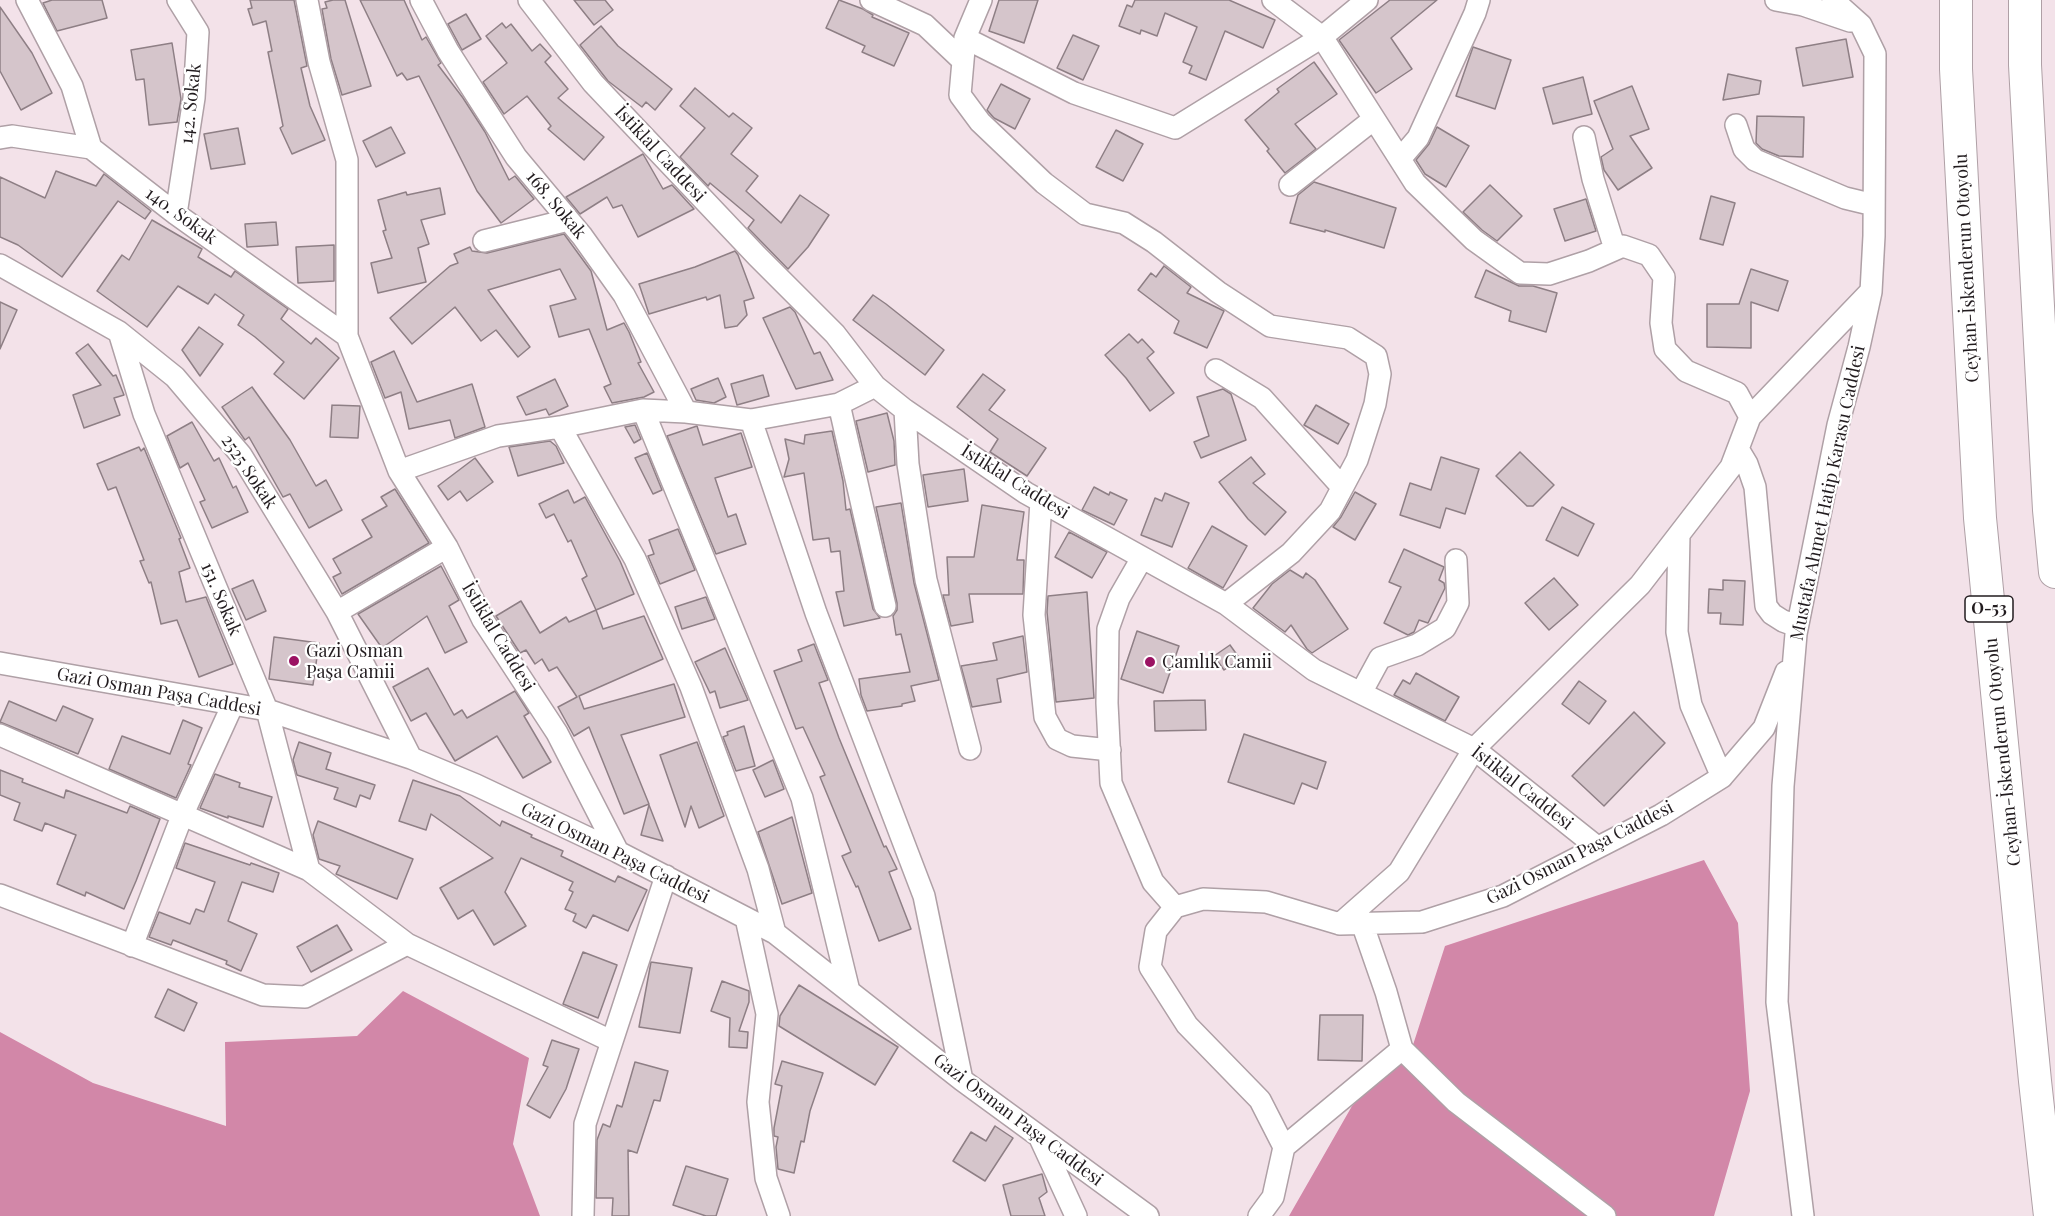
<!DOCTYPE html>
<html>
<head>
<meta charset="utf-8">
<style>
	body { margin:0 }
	canvas { display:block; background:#f3e2e9 }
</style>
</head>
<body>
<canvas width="2055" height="1216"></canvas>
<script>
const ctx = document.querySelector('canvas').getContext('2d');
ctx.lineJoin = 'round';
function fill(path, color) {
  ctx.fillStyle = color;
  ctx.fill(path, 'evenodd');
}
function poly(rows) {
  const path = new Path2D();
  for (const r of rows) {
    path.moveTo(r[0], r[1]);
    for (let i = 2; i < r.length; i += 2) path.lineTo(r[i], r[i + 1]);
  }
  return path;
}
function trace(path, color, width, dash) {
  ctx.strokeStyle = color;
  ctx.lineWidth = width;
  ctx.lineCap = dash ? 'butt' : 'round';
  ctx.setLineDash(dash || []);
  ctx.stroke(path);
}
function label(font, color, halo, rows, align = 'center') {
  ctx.font = font + ' "Playfair Display",serif';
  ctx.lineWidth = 4.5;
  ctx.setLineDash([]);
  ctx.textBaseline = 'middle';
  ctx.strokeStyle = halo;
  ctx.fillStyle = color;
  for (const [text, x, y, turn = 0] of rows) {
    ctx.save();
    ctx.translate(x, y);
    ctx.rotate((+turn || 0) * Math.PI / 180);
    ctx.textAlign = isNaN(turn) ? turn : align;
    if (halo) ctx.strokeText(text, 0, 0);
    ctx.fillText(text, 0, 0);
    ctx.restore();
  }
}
fill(poly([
	[1704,860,1738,923,1750,1091,1714,1216,1289,1216,1352,1106,1412,1048,1445,946],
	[403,991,529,1058,513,1144,540,1216,0,1216,0,1032,93,1083,226,1126,225,1042,357,1036]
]), '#d287a8');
const building = poly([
	[52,0,102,0,107,18,57,31,43,3,52,0],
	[250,0,294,0,307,66,301,68,310,106,325,140,292,154,280,128,283,126,268,52,272,51,266,21,253,25,248,9,252,8,250,0],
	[333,0,345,0,371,86,342,95,331,59,322,9,327,8,325,2,333,0],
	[360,0,404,0,422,40,426,37,441,63,438,65,463,98,485,132,509,180,515,176,534,199,501,223,477,191,419,76,407,80,402,73,397,76,360,0],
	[574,0,605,0,613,10,594,25,574,0],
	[839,0,863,9,873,15,872,17,909,33,894,66,862,52,865,46,826,28,839,0],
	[999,0,1038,0,1024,43,989,31,999,0],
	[1135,0,1229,0,1275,20,1263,48,1225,31,1206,80,1189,73,1192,66,1183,62,1197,27,1165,13,1157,36,1141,30,1140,34,1119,26,1127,5,1132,7,1135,0],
	[1390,0,1437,0,1391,38,1412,69,1376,93,1339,40,1390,0],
	[0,7,32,53,52,93,21,110,0,71,0,7],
	[466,14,481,39,462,50,448,24,466,14],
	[502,23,506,28,511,24,532,51,540,44,551,56,545,62,568,89,558,98,604,137,584,160,548,129,551,126,527,96,504,114,483,82,507,63,486,36,502,23],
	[601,26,618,46,672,89,655,110,646,102,642,107,608,81,580,45,601,26],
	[1073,35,1099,46,1083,80,1057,68,1073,35],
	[1846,39,1853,77,1803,86,1796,48,1846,39],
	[172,43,181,99,177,122,149,125,144,79,136,80,131,50,172,43],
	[1473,47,1511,60,1495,109,1456,96,1473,47],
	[1314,62,1337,94,1295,124,1316,149,1285,173,1267,151,1269,149,1245,120,1279,92,1277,89,1314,62],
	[1728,74,1761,81,1759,94,1723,100,1728,74],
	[1583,77,1592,114,1553,124,1543,88,1583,77],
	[1001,84,1030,99,1015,129,994,118,987,110,1001,84],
	[1632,86,1649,129,1630,136,1652,168,1618,190,1604,170,1601,157,1613,149,1594,101,1632,86],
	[695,88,729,117,733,113,752,128,731,154,758,176,746,191,781,223,800,195,829,215,808,247,788,269,748,228,754,220,710,183,708,186,680,157,705,128,680,106,695,88],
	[1757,116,1804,117,1803,157,1779,156,1762,149,1756,143,1757,116],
	[391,127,405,153,376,167,363,141,391,127],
	[1437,127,1469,146,1446,187,1425,174,1416,160,1429,144,1437,127],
	[238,128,245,164,211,169,204,134,238,128],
	[1116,130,1143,144,1123,181,1096,167,1116,130],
	[643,154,663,189,672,185,694,209,638,237,622,205,613,208,607,197,580,214,566,197,643,154],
	[56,171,96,186,104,174,151,211,145,219,118,201,62,277,18,245,0,237,0,177,45,198,56,171],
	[1314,182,1396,208,1384,248,1325,230,1325,232,1290,223,1298,195,1314,182],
	[1490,185,1522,216,1497,241,1482,230,1463,212,1490,185],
	[440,188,445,214,421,220,429,244,418,248,426,282,378,293,371,263,392,258,383,231,386,230,378,200,406,192,407,195,440,188],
	[1711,196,1735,203,1723,245,1700,239,1711,196],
	[1586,199,1596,231,1565,241,1554,209,1586,199],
	[152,220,202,249,198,257,231,277,235,271,288,309,281,319,311,344,316,338,339,358,304,399,274,374,284,362,255,337,238,325,244,315,215,294,208,304,178,286,147,327,97,291,122,255,129,260,152,220],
	[276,222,278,245,247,247,245,224,276,222],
	[564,234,591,271,607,330,624,323,629,332,641,362,638,363,654,392,644,397,612,403,604,387,611,384,589,329,559,337,550,306,576,299,560,269,488,290,530,347,518,357,496,330,481,341,455,307,412,344,390,318,450,266,458,263,454,254,470,247,472,251,487,253,564,234],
	[334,245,334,281,298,283,296,247,334,245],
	[735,251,738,255,754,298,744,301,747,315,737,326,725,328,720,295,707,300,706,297,649,314,639,284,695,267,735,251],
	[1164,266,1191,287,1187,293,1224,311,1207,348,1174,333,1179,321,1138,290,1151,273,1156,277,1164,266],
	[1751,269,1788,281,1778,311,1751,302,1751,348,1707,347,1707,304,1739,304,1751,269],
	[1486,270,1519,286,1533,286,1557,293,1546,332,1509,321,1511,311,1475,297,1486,270],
	[873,295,886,304,944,350,925,375,853,320,873,295],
	[0,302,17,310,0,349,0,302],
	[790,307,795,312,814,354,820,352,833,380,796,389,763,318,790,307],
	[199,327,223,344,200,376,182,350,199,327],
	[1129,334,1138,343,1142,339,1154,352,1147,358,1174,393,1150,411,1126,378,1105,355,1129,334],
	[88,344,113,376,116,375,124,395,114,398,120,415,84,428,73,395,101,385,76,353,88,344],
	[394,351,417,402,472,384,485,427,455,438,450,420,409,429,401,392,385,398,371,362,394,351],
	[983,374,1005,390,989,410,1046,448,1027,476,990,452,998,439,957,407,983,374],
	[763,375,769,396,737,405,731,384,763,375],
	[718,378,726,397,714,403,696,400,691,389,718,378],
	[555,379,568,406,549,415,546,409,526,415,517,397,555,379],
	[252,387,290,440,316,486,326,480,342,510,309,528,290,494,283,497,249,437,245,440,222,407,252,387],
	[1223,389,1231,394,1246,440,1201,458,1194,442,1209,436,1197,397,1223,389],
	[332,405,360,406,358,438,330,437,332,405],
	[1316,405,1349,424,1338,444,1304,425,1316,405],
	[887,413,894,441,895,465,868,472,856,421,887,413],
	[192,422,214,461,219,458,233,488,236,486,248,512,212,528,200,502,205,500,188,463,180,468,167,436,192,422],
	[635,425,641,439,634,443,625,427,635,425],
	[697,426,703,445,741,433,752,467,715,478,728,517,736,514,746,544,716,554,667,436,697,426],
	[832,431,843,481,846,510,850,509,873,609,880,618,844,626,836,592,844,591,840,551,831,552,829,538,813,540,804,473,784,477,789,459,785,439,804,444,805,435,832,431],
	[550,441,556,446,564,463,518,476,509,447,550,441],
	[139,447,141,451,144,448,181,538,179,539,190,568,179,572,186,602,206,597,233,664,199,677,177,620,161,624,151,582,149,583,140,561,144,560,116,487,108,490,97,464,139,447],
	[1520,452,1554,485,1533,506,1527,506,1496,476,1520,452],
	[647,453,662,490,653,494,635,458,647,453],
	[1251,457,1265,474,1253,483,1286,512,1265,535,1248,519,1219,482,1251,457],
	[1441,457,1479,469,1465,514,1446,508,1440,528,1400,515,1410,483,1431,490,1441,457],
	[475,458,493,482,467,501,460,491,448,500,438,486,475,458],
	[964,469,968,501,928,507,923,475,964,469],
	[1094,487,1109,495,1110,492,1127,500,1114,525,1082,510,1094,487],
	[395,489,429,543,342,594,333,577,341,573,333,559,372,537,362,520,387,506,381,497,395,489],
	[568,490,574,503,585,497,620,561,634,594,596,610,582,579,587,576,571,540,568,542,554,514,546,518,539,504,568,490],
	[1355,492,1376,504,1355,540,1333,527,1341,517,1355,492],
	[1165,493,1189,503,1172,547,1141,535,1155,498,1162,501,1165,493],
	[901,503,914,583,939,680,911,686,915,701,902,704,902,706,867,711,861,695,859,679,910,672,901,634,896,635,893,616,897,610,897,603,876,507,901,503],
	[982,505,1024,512,1017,560,1024,560,1023,594,969,594,973,622,951,626,943,595,949,595,947,557,974,557,982,505],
	[1562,507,1594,524,1578,556,1546,540,1562,507],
	[1212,526,1247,546,1223,588,1188,568,1212,526],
	[678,529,695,570,660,584,648,556,654,554,649,540,678,529],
	[1069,532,1107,552,1092,578,1055,557,1069,532],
	[1404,549,1444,567,1439,580,1444,583,1445,588,1428,623,1419,620,1414,632,1408,635,1384,623,1401,587,1389,582,1404,549],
	[441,566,459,600,449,606,467,642,445,653,427,616,382,648,358,614,441,566],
	[1290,570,1303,578,1306,573,1315,580,1348,629,1312,653,1307,649,1291,625,1285,632,1253,608,1272,584,1290,570],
	[1554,578,1578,605,1549,630,1525,603,1554,578],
	[253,580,266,611,246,620,232,589,253,580],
	[1723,580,1745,581,1743,625,1720,624,1721,613,1708,613,1709,589,1723,590,1723,580],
	[1087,592,1094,698,1056,702,1047,612,1048,596,1087,592],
	[706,597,715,619,682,629,675,607,706,597],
	[521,601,540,633,566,617,569,622,596,610,603,629,644,616,663,659,579,696,584,709,674,684,685,717,621,735,649,804,624,814,589,727,574,736,558,707,577,697,557,667,549,671,542,659,535,664,526,650,520,653,496,616,521,601],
	[1137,631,1179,646,1163,693,1121,679,1137,631],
	[1023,636,1027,672,997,679,1001,702,972,707,961,666,997,660,993,643,1023,636],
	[274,637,319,643,313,685,269,679,274,637],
	[814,644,828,680,819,683,839,738,884,847,886,846,897,869,889,872,911,929,879,941,858,886,856,887,842,856,851,852,820,777,825,775,803,727,796,729,774,671,802,661,798,650,814,644],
	[1230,645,1240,659,1224,670,1214,656,1230,645],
	[725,648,748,700,720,708,715,691,710,693,695,662,725,648],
	[428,668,454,715,462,710,467,718,515,691,529,713,524,716,551,762,523,778,497,736,455,761,426,713,411,721,393,687,428,668],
	[1416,673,1459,697,1445,721,1394,695,1403,680,1410,684,1416,673],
	[1579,681,1606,701,1589,724,1562,704,1579,681],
	[1205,700,1206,730,1155,731,1154,701,1205,700],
	[9,701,56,721,63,706,93,719,78,754,0,722,9,701],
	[1634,712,1665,743,1604,806,1572,776,1634,712],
	[183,720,202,728,188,764,191,765,176,798,109,769,122,736,170,754,183,720],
	[744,726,755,766,736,771,723,737,728,735,727,732,744,726],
	[1244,734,1326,762,1317,789,1302,783,1294,804,1228,782,1244,734],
	[299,742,331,753,326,769,375,785,370,799,360,795,356,807,334,799,338,788,297,775,293,760,299,742],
	[697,742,724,816,699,828,691,806,685,827,660,755,697,742],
	[773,760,784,789,765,797,753,770,773,760],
	[0,770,23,779,22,782,64,798,66,790,127,813,130,806,160,819,136,881,124,909,86,892,85,896,57,884,76,835,45,823,42,831,14,820,20,803,0,795,0,770],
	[215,774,240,783,239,787,272,797,263,827,228,816,228,818,200,808,215,774],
	[413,780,460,796,500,826,502,821,532,835,531,837,563,851,561,856,615,882,618,876,647,890,628,931,593,915,586,928,573,921,576,914,565,909,573,892,569,890,573,882,521,858,505,892,526,926,494,945,473,910,458,919,440,888,493,858,431,814,426,830,399,821,413,780],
	[649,805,663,841,641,835,649,805],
	[792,817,812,893,782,904,758,832,792,817],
	[318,821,413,859,397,899,336,874,340,866,319,859,313,835,318,821],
	[185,843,250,865,251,863,279,873,273,892,242,882,228,921,257,934,241,971,226,964,227,961,173,940,171,945,149,937,159,912,190,924,196,909,204,912,215,882,176,868,185,843],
	[337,925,352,950,311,972,297,947,337,925],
	[583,952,617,965,598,1018,563,1004,583,952],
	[651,962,692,968,680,1033,639,1027,651,962],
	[722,981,749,991,749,1002,739,1031,748,1032,747,1048,729,1047,730,1018,711,1011,722,981],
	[799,985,898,1047,875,1085,779,1026,780,1016,799,985],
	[168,989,197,1003,184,1031,155,1017,168,989],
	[1320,1015,1363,1015,1362,1061,1318,1060,1320,1015],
	[552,1040,579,1049,566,1089,550,1118,527,1105,548,1067,543,1065,552,1040],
	[782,1061,823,1073,810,1111,804,1142,801,1141,794,1173,778,1169,776,1147,778,1137,774,1136,774,1128,782,1086,775,1084,782,1061],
	[635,1062,668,1071,660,1101,654,1100,637,1153,628,1150,629,1216,612,1216,613,1198,596,1198,597,1140,603,1124,610,1127,617,1105,622,1107,635,1062],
	[995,1126,1013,1138,985,1181,953,1161,971,1132,986,1141,995,1126],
	[686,1166,728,1179,716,1216,706,1216,673,1205,686,1166],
	[1042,1174,1047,1192,1039,1198,1045,1216,1011,1216,1003,1185,1042,1174]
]);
fill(building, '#d5c5cb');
trace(building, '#8e7f85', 1.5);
const minor = poly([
	[27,0,72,86,91,148],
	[307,0,319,62,347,160,347,336,399,471,447,547,483,620,557,733,618,852],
	[421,0,448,51,516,157,582,236,624,295,686,412],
	[529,0,593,83,757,256,835,334,875,386,905,410,1026,493,1226,604,1314,670,1474,749,1597,847],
	[871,0,925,25,963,61],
	[981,0,965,38,960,95,980,122,1044,183,1085,214,1124,223,1154,242,1218,292,1270,326,1348,338,1376,356,1380,374,1375,404,1357,460,1330,511,1291,553,1226,604],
	[1273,0,1322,37,1415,183,1474,240,1520,273,1549,274,1589,261,1623,246,1649,255,1664,277,1661,323,1665,349,1686,371,1737,393,1750,417,1731,467,1640,585,1474,749,1399,872,1340,924],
	[1776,0,1803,5,1850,21],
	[965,38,1074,93,1175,128,1322,37,1367,0],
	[1736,125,1744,149,1755,160,1845,198,1874,205],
	[1584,137,1593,179,1615,249],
	[0,138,12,136,91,148,176,214,347,336],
	[1400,159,1418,138,1475,13,1479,0],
	[1290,185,1374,119],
	[176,214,194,98,198,32,178,0],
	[484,241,568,220],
	[0,265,119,332,175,377,241,455,337,612,411,758],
	[119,332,144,414,267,710,309,870],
	[1216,370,1262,398,1342,487],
	[839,404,885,606],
	[643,410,802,798,849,991],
	[905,410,908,464,926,580,970,749],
	[1750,417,1870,292],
	[751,420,816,613,924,896,962,1080],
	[560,427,635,559,691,687,758,869,775,933],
	[1738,449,1747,464,1755,487,1766,606,1772,614,1783,621,1797,626],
	[399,471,498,436,560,427,643,410,686,412,751,420,839,404,875,386],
	[1041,501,1034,615,1045,717,1057,739,1072,746,1110,750],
	[1679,535,1677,632,1691,705,1722,777],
	[1142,558,1119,598,1108,629,1107,703,1111,783,1153,882,1175,907],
	[337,612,447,547],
	[0,663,267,710,411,758,476,785,618,852,775,933,962,1080,1148,1216],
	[1361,693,1380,658,1417,645,1445,628,1458,603,1456,560],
	[0,735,309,870,407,944,611,1041],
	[0,895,263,995,305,997,407,944],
	[746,918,767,1014,758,1102,766,1178,779,1216],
	[1362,923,1386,992,1402,1049,1456,1102,1605,1216],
	[132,946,182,816,233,704],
	[1040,1138,1076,1216],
	[1284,1147,1402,1049],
	[583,1216,585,1124,666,876],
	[1259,1216,1273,1197,1284,1147,1260,1100,1187,1025,1150,967,1156,931,1175,907,1203,899,1266,902,1340,924,1422,922,1503,896,1661,815,1722,777,1764,728,1786,672],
	[1803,1216,1777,1002,1783,786,1796,634,1838,425,1859,347,1871,292,1874,236,1875,54,1861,25,1833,0]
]);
const highway = poly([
	[1956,0,1956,69,1980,518,2035,1081,2050,1216],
	[2025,0,2025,65,2049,510,2055,572]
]);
trace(minor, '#afa0a6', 24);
trace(highway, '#afa0a6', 34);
trace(minor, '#fff', 21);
trace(highway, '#fff', 32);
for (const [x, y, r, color] of [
	[294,661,6,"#9b1263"],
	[1150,662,6,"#9b1263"]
]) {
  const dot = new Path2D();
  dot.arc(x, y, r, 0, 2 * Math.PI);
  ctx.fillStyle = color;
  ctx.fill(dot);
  trace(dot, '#fff', 2);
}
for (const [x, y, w] of [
	[1989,609,48]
]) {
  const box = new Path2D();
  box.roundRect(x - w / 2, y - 13, w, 26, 4.5);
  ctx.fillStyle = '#fff';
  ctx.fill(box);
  trace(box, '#221c1f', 1.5);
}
label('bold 16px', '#221c1f', null, [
	["O-53",1989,609]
]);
label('18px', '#221c1f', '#fff', [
	["142. Sokak",191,104,-84],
	["İstiklal Caddesi",660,154,47],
	["168. Sokak",556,205,50],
	["140. Sokak",181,216,36],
	["Ceyhan-İskenderun Otoyolu",1967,268,-93],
	["2525 Sokak",249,472,56],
	["İstiklal Caddesi",1015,482,32],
	["Mustafa Ahmet Hatip Karasu Caddesi",1828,493,-78],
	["151. Sokak",221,599,67],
	["İstiklal Caddesi",498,637,59],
	["Gazi Osman Paşa Caddesi",159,692,10],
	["Ceyhan-İskenderun Otoyolu",2003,752,-96],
	["İstiklal Caddesi",1522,788,38],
	["Gazi Osman Paşa Caddesi",615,853,26],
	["Gazi Osman Paşa Caddesi",1580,853,-27],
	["Gazi Osman Paşa Caddesi",1018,1120,37]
]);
label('18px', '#221c1f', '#fff', [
	["Gazi Osman",306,651],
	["Paşa Camii",306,672],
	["Çamlık Camii",1162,662]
], 'left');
</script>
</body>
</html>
